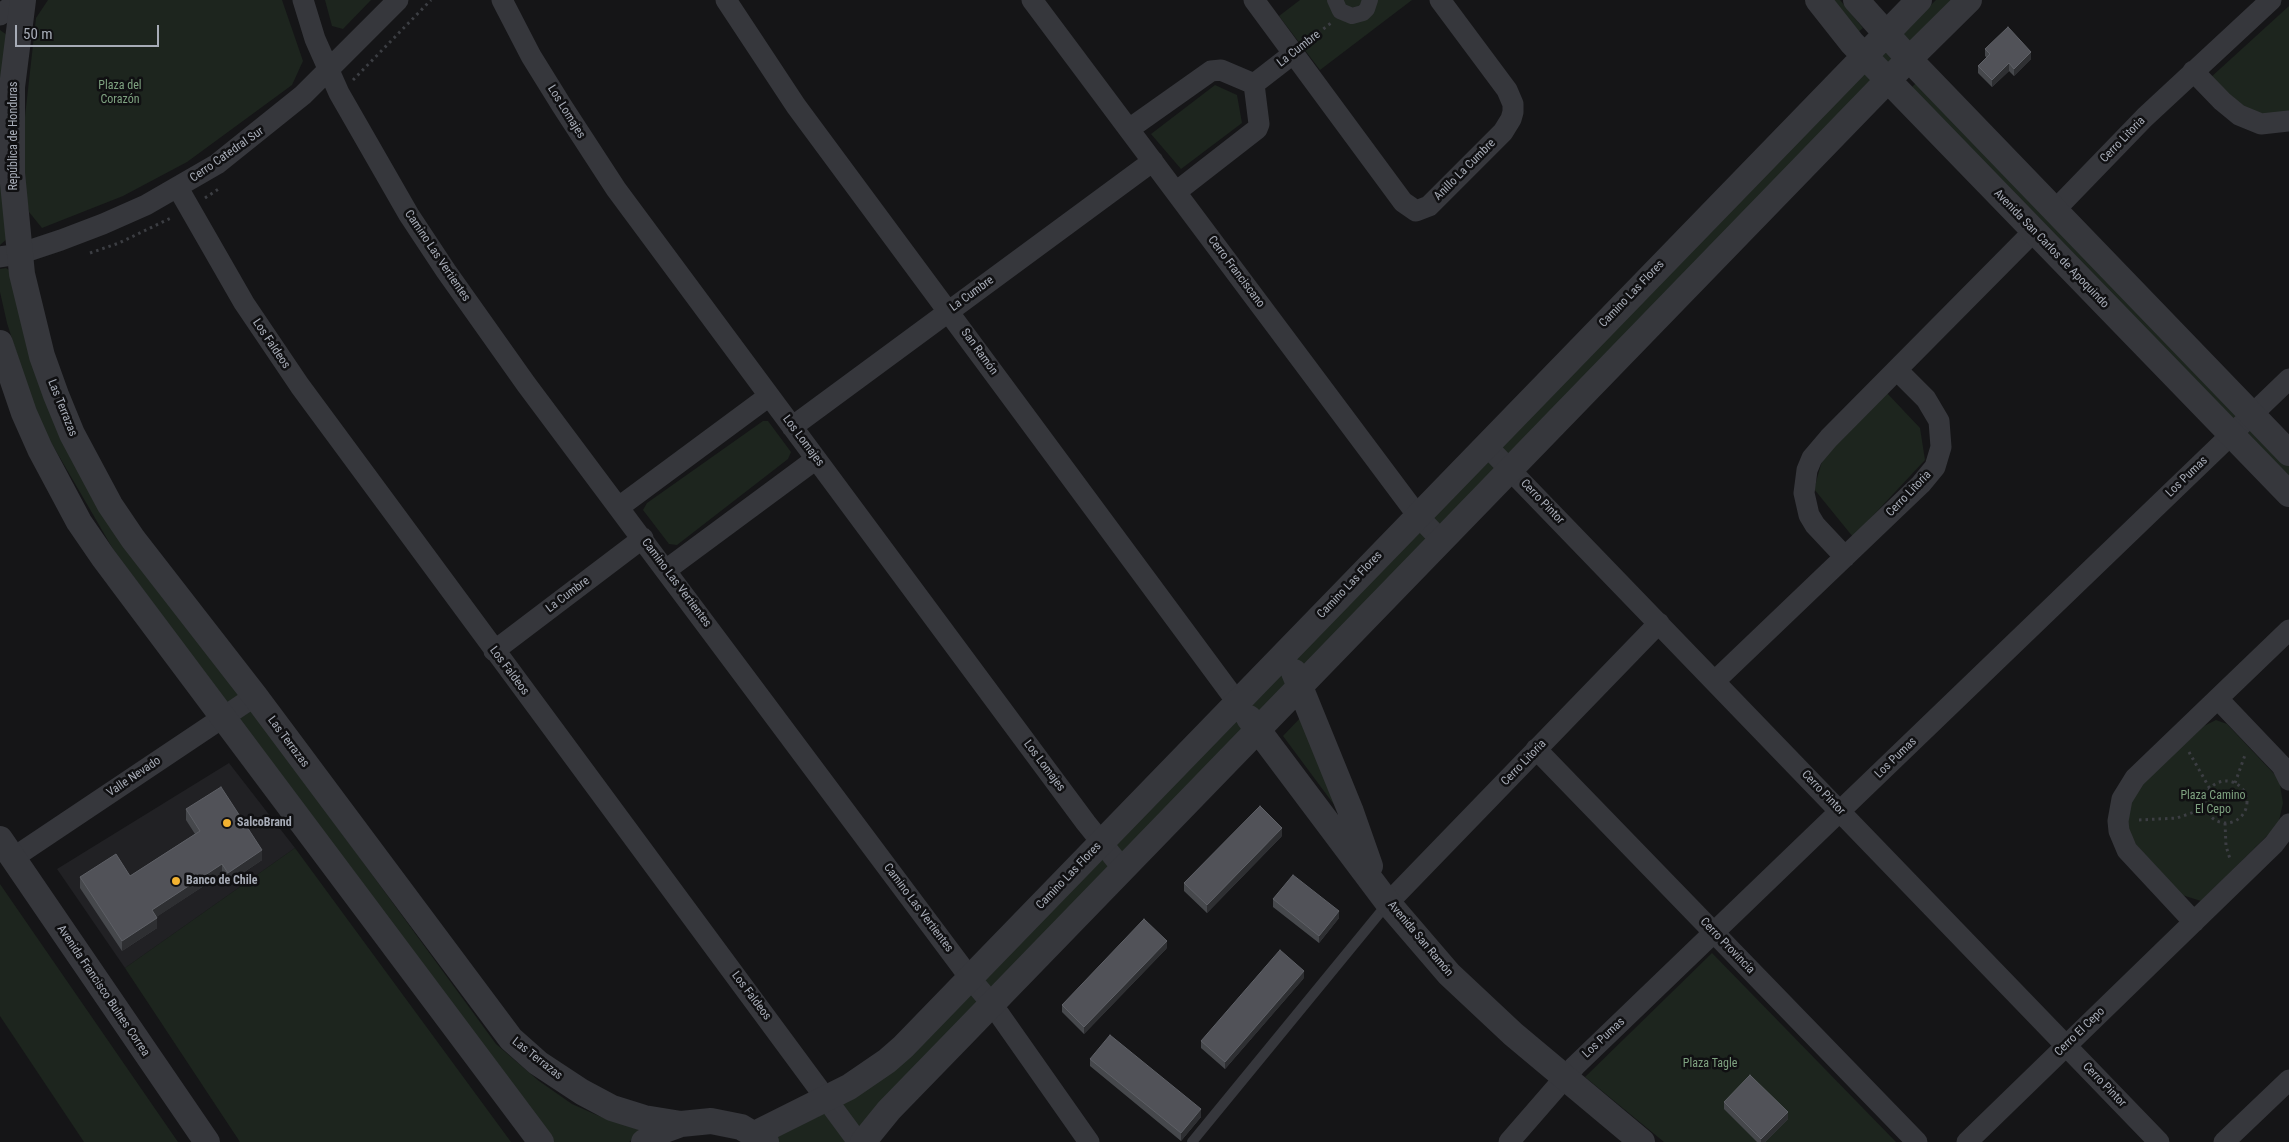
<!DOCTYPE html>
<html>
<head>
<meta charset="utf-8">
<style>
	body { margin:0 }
	#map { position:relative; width:2289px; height:1142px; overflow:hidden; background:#151517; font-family:"Roboto Condensed",sans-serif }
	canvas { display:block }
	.scale { position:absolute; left:15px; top:25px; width:144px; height:22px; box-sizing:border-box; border:2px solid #a7acb7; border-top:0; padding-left:6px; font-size:15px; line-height:18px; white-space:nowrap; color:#a7acb7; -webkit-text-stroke:4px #101012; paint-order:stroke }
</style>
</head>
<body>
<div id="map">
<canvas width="2289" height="1142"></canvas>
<div class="scale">50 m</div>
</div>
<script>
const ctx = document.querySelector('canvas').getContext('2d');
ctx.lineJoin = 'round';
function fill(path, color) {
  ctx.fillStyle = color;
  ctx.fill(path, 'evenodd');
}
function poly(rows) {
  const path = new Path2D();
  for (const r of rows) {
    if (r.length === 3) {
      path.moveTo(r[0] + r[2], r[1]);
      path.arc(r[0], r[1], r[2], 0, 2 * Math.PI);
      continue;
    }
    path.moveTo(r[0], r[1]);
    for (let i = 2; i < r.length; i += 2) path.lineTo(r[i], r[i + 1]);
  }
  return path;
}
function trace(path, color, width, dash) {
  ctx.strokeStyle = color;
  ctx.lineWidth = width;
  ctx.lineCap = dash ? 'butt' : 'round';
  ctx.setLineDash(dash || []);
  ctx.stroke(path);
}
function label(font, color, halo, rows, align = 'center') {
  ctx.font = font + ' "Roboto Condensed",sans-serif';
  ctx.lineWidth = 5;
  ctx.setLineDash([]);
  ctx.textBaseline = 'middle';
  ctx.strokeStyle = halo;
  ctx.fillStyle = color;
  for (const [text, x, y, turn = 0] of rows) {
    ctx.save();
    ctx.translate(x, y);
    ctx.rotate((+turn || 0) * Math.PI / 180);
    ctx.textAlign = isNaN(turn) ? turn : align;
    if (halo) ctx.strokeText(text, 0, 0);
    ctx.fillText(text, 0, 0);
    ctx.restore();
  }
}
fill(poly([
	[229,763,295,848,125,968,57,869]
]), '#212124');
fill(poly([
	[48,0,282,0,303,61,292,85,187,162,123,196,42,228,29,212,20,161,36,18],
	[325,0,371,0,343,29,332,26],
	[1300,0,1412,0,1320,70,1279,16],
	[1830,0,1840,0,1863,28,1855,35],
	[1936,0,1955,0,849,1142,774,1142,772,1131,818,1117],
	[2289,6,2289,114,2257,117,2210,78],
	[0,30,7,35,0,117],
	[1917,82,2236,413,2234,420,1910,89],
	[1215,85,1237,95,1242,123,1181,169,1151,134],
	[0,173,7,239,0,245],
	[6,268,9,270,36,369,254,713,496,1044,539,1081,572,1104,599,1116,643,1131,629,1142,552,1142,113,549,38,420,7,323,0,292,0,269],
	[1886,392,1920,428,1925,460,1853,537,1814,489,1824,454],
	[763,421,768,421,791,452,788,459,677,545,669,544,643,510,647,503],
	[2251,430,2289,466,2289,480,2248,433],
	[1302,716,1338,810,1283,736],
	[2216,720,2227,724,2279,779,2283,803,2278,825,2201,901,2182,895,2129,837,2127,810,2142,783,2204,726],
	[295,848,511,1142,240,1142,125,968],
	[0,884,178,1142,84,1142,0,1016],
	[1712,953,1896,1142,1664,1142,1585,1077]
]), '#1d251e');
trace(poly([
	[1308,41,1331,23],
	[353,80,431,0],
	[205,198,220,188],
	[90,253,119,243,173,217],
	[2189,752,2210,789],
	[2226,802,21],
	[2235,783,2245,755],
	[2139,820,2177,818,2206,808],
	[2225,823,2226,846,2230,859]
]), '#3c3e43', 3, [2.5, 4]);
trace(poly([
	[1192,1142,1388,903]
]), '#36373c', 10);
trace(poly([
	[1335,0,1340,11,1352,16,1363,13,1367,9,1370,0]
]), '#36373c', 16);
trace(poly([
	[303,0,315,39,339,93,409,215,446,271,526,384,970,978,992,1004,1089,1142],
	[502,0,531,56,562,106,616,189,1086,823,1123,869],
	[726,0,796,106,1237,702],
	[1032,0,1418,516,1442,541],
	[1254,0,1403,202,1416,211,1429,206,1503,132,1511,119,1513,112,1513,104,1507,90,1440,0],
	[0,15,19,0],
	[2193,71,2222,101,2239,115,2261,124,2289,121],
	[1254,84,1294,53],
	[1129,129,1211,71,1221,70,1254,84],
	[178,188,244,303,300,386,858,1142],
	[1176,192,1257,129,1259,124,1254,84],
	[2055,210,2145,117,2271,0],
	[0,257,19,254,61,240,103,224,146,205,217,164,303,95,398,0],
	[792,427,1153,161],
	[1486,445,2159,1142],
	[619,507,769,396],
	[1845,557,1815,525,1809,515,1804,493,1807,470,1812,458,1829,438,2034,231],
	[666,570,816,459],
	[494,651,643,538],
	[1715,681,1921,484,1935,467,1941,447,1939,421,1926,399,1897,370],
	[2218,699,2282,766,2289,780],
	[1536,749,1917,1142],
	[13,858,255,696],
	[1388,903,1659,623],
	[2194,922,2127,850,2119,831,2118,821,2122,799,2135,778,2289,630],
	[1509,1142,1575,1066,2289,379],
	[1967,1142,2274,844,2289,824],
	[2224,1142,2289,1080]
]), '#36373c', 21);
trace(poly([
	[23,0,12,87,12,173,22,274,42,356,56,395,72,434,110,505,133,539,255,696,511,1039,538,1063,582,1092,612,1108,644,1118,681,1124],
	[1818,0,1852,43,2289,494],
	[1856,0,1909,59,2289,453],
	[0,343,24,413,40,449,79,522,103,557,541,1142],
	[1294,672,1351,812,1370,866],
	[1249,718,1388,903,1449,974,1513,1034,1642,1142],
	[0,839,207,1142],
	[755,1134,849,1087,887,1061,903,1047,1919,0],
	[644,1142,659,1132,681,1124,711,1121,741,1127,766,1142],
	[863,1142,889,1110,959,1038,1888,80,1969,0]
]), '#36373c', 26);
fill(poly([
	[1985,49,2031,59,2014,76,2009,71,1992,87,1978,73,1978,66,1987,58,1985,56],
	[186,809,262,860,228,883,222,874,156,917,157,928,122,951,80,888,80,877,130,876,195,834,186,820],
	[1282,836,1207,913,1184,891,1184,883],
	[1273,899,1339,918,1319,943,1273,907],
	[1167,948,1084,1034,1062,1012,1062,1005],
	[1304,978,1225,1069,1201,1048,1201,1041],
	[1090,1059,1201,1117,1181,1141,1090,1066],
	[1724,1102,1788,1119,1765,1142,1757,1142,1724,1109]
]), '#46484c');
fill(poly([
	[2031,52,2031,59,2014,76,2014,69],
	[2009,63,2009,71,1992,87,1992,80],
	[1282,828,1282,836,1207,913,1207,905],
	[262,850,262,860,228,883,228,873],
	[222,864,222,874,152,920,152,910],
	[1339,911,1339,918,1319,943,1319,936],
	[157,918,157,928,122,951,122,941],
	[1167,941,1167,948,1084,1034,1084,1027],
	[1304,971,1304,978,1225,1069,1225,1062],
	[1201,1109,1201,1117,1181,1141,1181,1133],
	[1788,1112,1788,1119,1765,1142,1761,1142,1761,1139]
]), '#2e2f32');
const building = poly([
	[2008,27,2031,52,2014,69,2009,63,1992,80,1978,66,1990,54,1985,49,2008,27],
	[221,787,262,850,228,873,222,864,152,910,157,918,122,941,80,877,116,854,130,876,200,831,186,809,221,787],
	[1260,806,1282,828,1207,905,1184,883,1260,806],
	[1293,875,1339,911,1319,936,1273,899,1293,875],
	[1144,919,1167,941,1084,1027,1062,1005,1144,919],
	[1280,950,1304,971,1225,1062,1201,1041,1280,950],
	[1110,1035,1201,1109,1181,1133,1090,1059,1110,1035],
	[1750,1075,1788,1112,1761,1139,1724,1102,1750,1075]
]);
fill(building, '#515258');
trace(building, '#5e6066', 1);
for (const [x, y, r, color] of [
	[227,823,5,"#f2b231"],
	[176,881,5,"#f2b231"]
]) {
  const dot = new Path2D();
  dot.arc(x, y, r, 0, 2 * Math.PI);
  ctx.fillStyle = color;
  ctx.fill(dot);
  trace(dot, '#101012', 2);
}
label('12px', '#a7acb7', '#101012', [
	["La Cumbre",1299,49,-38],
	["Los Lomajes",566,112,58],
	["República de Honduras",14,136,-90],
	["Cerro Litoria",2123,140,-46],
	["Cerro Catedral Sur",227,155,-35],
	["Anillo La Cumbre",1465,170,-45],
	["Avenida San Carlos de Apoquindo",2051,249,46],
	["Camino Las Vertientes",437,256,56],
	["Cerro Franciscano",1236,272,53],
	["La Cumbre",972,294,-36],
	["Camino Las Flores",1632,294,-46],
	["Los Faldeos",271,344,56],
	["San Ramón",979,352,54],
	["Las Terrazas",62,408,68],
	["Los Lomajes",803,441,53],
	["Los Pumas",2187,477,-44],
	["Cerro Litoria",1909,494,-46],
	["Cerro Pintor",1542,502,46],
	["Camino Las Vertientes",676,583,53],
	["Camino Las Flores",1350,585,-46],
	["La Cumbre",568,595,-37],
	["Los Faldeos",509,671,53],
	["Las Terrazas",288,742,53],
	["Los Pumas",1896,758,-44],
	["Cerro Litoria",1524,763,-46],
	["Los Lomajes",1044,766,53],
	["Valle Nevado",134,777,-34],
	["Cerro Pintor",1823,793,46],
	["Camino Las Flores",1069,876,-46],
	["Camino Las Vertientes",918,908,53],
	["Avenida San Ramón",1420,939,50],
	["Cerro Provincia",1727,946,46],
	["Avenida Francisco Bulnes Correa",103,991,56],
	["Los Faldeos",751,996,53],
	["Cerro El Cepo",2080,1032,-44],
	["Los Pumas",1604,1038,-43],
	["Las Terrazas",537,1059,38],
	["Cerro Pintor",2104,1085,46]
]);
label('12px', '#7ea280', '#101012', [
	["Plaza del",120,86],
	["Corazón",120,100],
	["Plaza Camino",2213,796],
	["El Cepo",2213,810],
	["Plaza Tagle",1710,1064]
]);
label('bold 12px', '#a7acb7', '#101012', [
	["SalcoBrand",237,823],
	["Banco de Chile",186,881]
], 'left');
</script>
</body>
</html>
